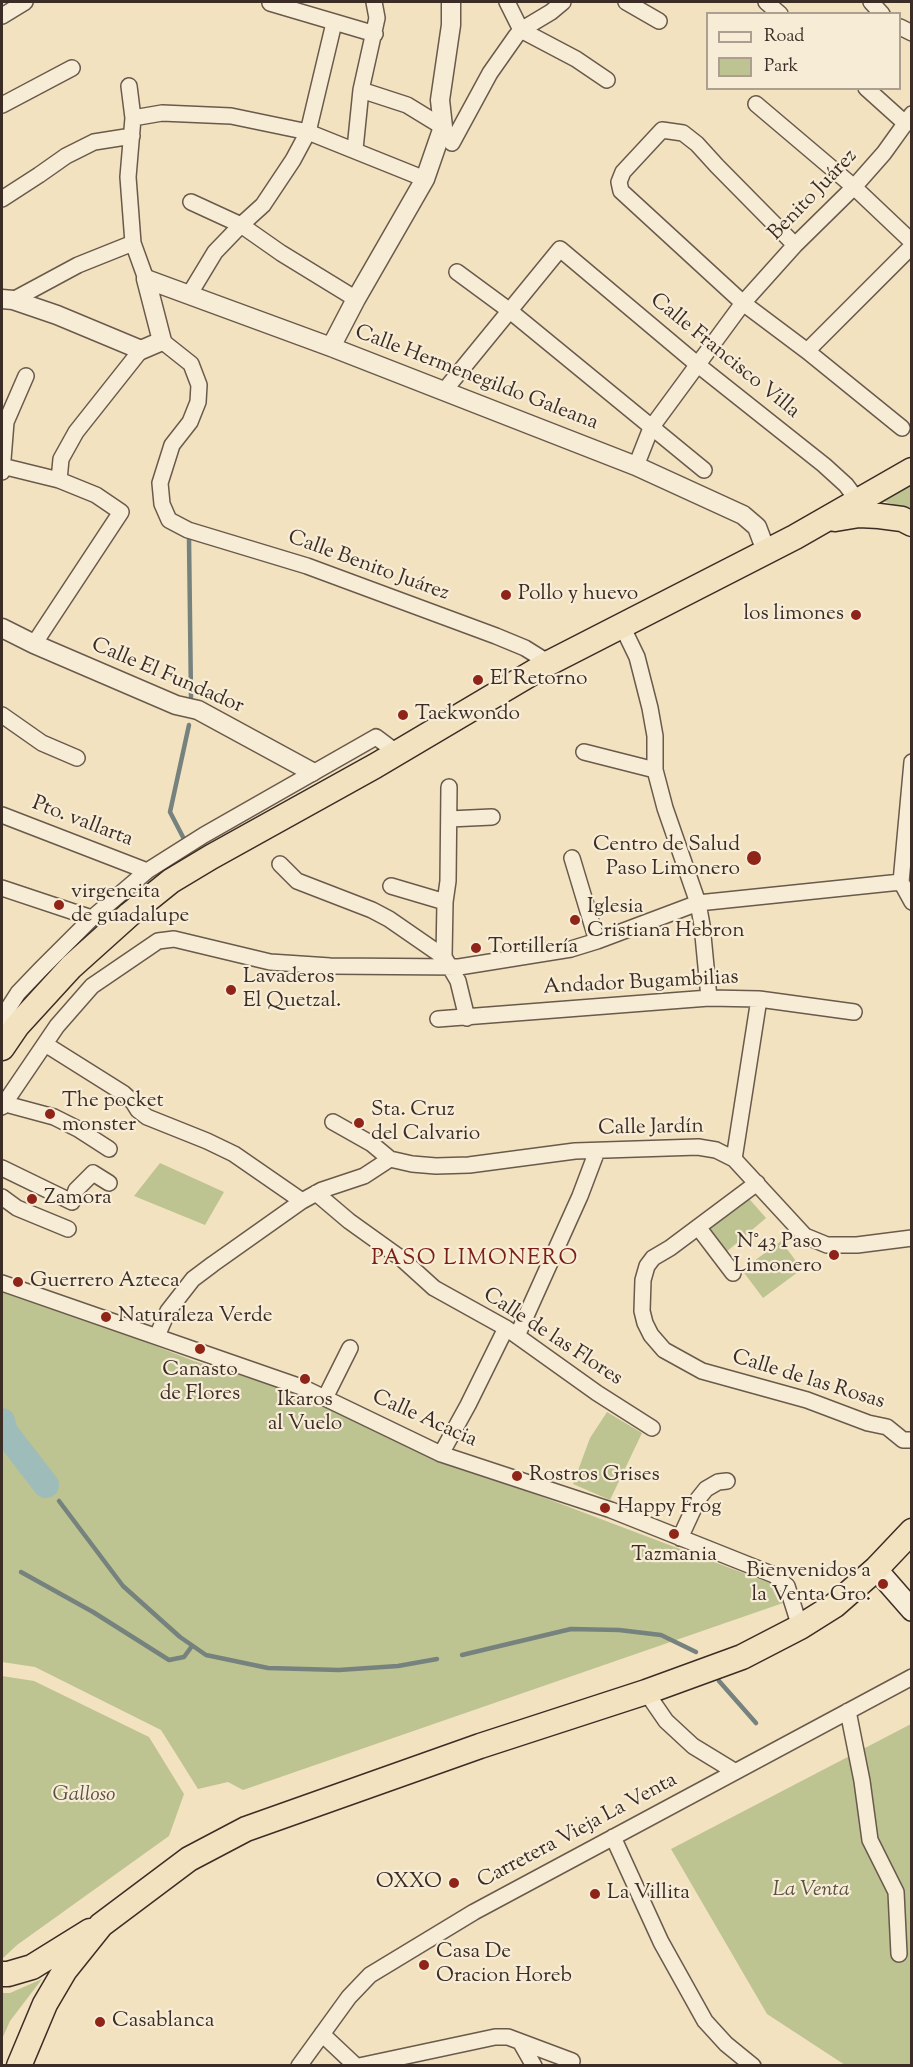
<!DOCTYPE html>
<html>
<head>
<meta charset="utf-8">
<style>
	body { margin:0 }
	#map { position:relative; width:913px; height:2067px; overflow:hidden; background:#f3e2c0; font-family:"Sorts Mill Goudy",serif }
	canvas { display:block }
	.frame { position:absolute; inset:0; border:3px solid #3b2c25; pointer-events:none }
	.legend { position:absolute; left:706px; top:12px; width:195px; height:78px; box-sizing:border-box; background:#f7ecd6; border:2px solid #ac9f8f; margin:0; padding:8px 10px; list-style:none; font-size:18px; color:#3b2c25 }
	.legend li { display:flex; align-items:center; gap:12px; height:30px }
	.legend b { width:30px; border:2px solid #ac9f8f }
</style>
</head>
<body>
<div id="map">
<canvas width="913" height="2067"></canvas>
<div class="frame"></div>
<ul class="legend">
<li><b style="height:8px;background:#f7ecd6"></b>Road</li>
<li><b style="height:16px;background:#bdc391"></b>Park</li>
</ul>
</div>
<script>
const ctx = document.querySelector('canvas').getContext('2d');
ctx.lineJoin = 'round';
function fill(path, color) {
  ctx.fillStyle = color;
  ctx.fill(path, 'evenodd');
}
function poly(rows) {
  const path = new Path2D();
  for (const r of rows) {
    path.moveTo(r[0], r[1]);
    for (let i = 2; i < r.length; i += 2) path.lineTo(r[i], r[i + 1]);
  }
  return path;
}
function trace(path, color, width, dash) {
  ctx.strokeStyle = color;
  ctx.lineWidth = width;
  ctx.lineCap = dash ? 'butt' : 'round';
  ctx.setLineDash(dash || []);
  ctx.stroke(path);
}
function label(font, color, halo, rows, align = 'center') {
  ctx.font = font + ' "Sorts Mill Goudy",serif';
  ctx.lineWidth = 4.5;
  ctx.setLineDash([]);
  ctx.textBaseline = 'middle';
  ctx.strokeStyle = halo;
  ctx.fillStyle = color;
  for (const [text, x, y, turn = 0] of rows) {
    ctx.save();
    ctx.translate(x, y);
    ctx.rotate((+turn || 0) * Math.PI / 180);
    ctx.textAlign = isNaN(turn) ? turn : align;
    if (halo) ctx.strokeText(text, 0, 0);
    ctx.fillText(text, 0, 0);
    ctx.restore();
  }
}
fill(poly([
	[911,476,911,510,886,502,868,499],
	[160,1163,224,1192,205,1225,134,1196],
	[745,1194,766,1218,725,1253,706,1233],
	[781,1241,802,1269,763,1298,742,1270],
	[2,1286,194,1361,304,1395,400,1443,775,1585,783,1603,243,1790,228,1782,198,1789,161,1730,35,1667,2,1662],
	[607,1412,642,1433,610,1500,573,1484,590,1438],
	[2,1676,34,1681,149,1737,184,1794,169,1836,17,1945,2,1959],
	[911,1724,911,2065,845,2065,767,2014,671,1849],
	[42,1979,10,2021,2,2039,2,1993,10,1993]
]), '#bdc391');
trace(poly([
	[189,539,191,697],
	[184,839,170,812,189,725],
	[59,1501,123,1586,180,1637,206,1655,268,1668,339,1670,398,1666,437,1659],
	[21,1572,93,1612,169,1660,184,1657,192,1646],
	[462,1655,571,1629,619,1630,661,1635,696,1652],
	[719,1681,756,1723]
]), '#76827e', 4.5);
trace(poly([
	[2,1421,5,1432,46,1485]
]), '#9ebcba', 26);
const minor = poly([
	[507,2,521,30,576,59,607,80],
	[626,2,659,21],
	[766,2,780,14],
	[871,2,882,14],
	[270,3,375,34],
	[2,16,25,2],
	[900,27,912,33],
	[129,86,133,118,128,177,133,243,146,279],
	[866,88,906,124],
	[361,90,407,105,443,127,448,135],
	[756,104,854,187,912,242],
	[2,105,72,68],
	[133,118,162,113,231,116,308,132,425,179],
	[452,143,490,73,516,36,521,30,551,12,563,2],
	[355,149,361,90,377,18,374,2],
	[2,199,39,175,66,156,94,142,132,136],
	[191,202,241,225,281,253,356,299],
	[795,245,717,166,697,144,683,133,662,130,623,172,619,182,621,191,743,303,807,351,902,428],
	[457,272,510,311,704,470],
	[189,295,215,252,241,225,263,205,293,160,308,132,334,23],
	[13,300,78,265,133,243],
	[162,341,191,364,199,385,198,402,190,422,172,445,160,483,162,504,169,520,188,530,307,566,496,636,525,648,549,663],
	[807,351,912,246],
	[444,391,560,249,698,365,824,465,846,485,858,501],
	[2,466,59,480,96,495,121,512,34,644],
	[636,466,651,428,743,303,795,245,854,187,884,153,912,114],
	[2,472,6,422,26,376],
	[59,480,61,459,76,432,141,350],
	[622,626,637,657,650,708,655,736,655,770,665,808,698,903,702,925,709,998],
	[2,715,42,743,77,758],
	[584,752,655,770],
	[449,787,448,881,445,902,444,957,458,981,467,1018],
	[2,815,147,871],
	[449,819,492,817],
	[572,858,597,941],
	[280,864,297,881,372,910,389,919,444,957],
	[901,882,912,762],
	[901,882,912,902],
	[391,886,445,902],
	[2,888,92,918],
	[2,1018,18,993,41,969,92,918,147,871,204,835,376,737,396,752],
	[438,1019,709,998,759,999,854,1012],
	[45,1044,123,1093,133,1102,138,1110,147,1117,207,1141,234,1154,302,1201],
	[2,1103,54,1117,78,1129,109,1149],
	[2,1107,57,1026,92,986,158,941,174,939,270,962,330,966,459,967,571,949,597,941,698,903,901,882],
	[333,1122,372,1144,390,1159,412,1164,436,1166,469,1165,575,1151,698,1147,716,1150,734,1159,805,1236,827,1245,857,1245,912,1238],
	[734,1159,759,999],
	[2,1168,72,1202,76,1190,93,1173,109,1183],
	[757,1183,670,1248,653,1258,647,1266,643,1280,642,1311,645,1323,651,1335,664,1350,702,1371,807,1400,868,1423,887,1427,903,1440,912,1440],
	[316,1193,349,1221,402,1259,434,1288,506,1328,597,1393,652,1428],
	[2,1197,17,1208,68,1229],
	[698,1227,733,1273],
	[2,1283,304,1388,441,1454,611,1510,774,1575,787,1586,800,1627],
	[157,1336,168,1311,193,1279,213,1264,302,1201,322,1190,364,1176,390,1159],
	[517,1336,580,1196,597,1151],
	[325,1398,350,1348],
	[441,1454,468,1405,506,1328],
	[680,1538,698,1499,706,1489,718,1482,727,1481],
	[646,1692,666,1721,693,1746,734,1771],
	[848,1711,862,1781,870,1840,896,1892,899,1954],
	[613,1837,661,1942,705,2021,726,2044,753,2066],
	[322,2034,356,2066],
	[521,2043,534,2066],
	[299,2066,349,1997,370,1975,474,1912,912,1677],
	[359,2066,495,2037,508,2037,572,2061]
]);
const tertiary = poly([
	[146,279,331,347,636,466,743,515,757,527,766,551],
	[2,299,13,300,57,315,141,350,162,341,146,279],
	[331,347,356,299,425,179,443,127,440,100,451,25,451,2],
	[2,628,34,644,176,705,198,710,312,772]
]);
const secondary = poly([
	[876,1569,912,1610]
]);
const trunk = poly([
	[835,519,859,515,879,516,902,519,912,524],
	[2,1048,17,1026,71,967,130,914,171,881,211,857,375,766,549,663,795,537,912,470],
	[2,1974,8,1974,32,1967,90,1931],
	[19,2066,45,2004,65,1970,101,1925,189,1859,246,1829,480,1746,646,1692,742,1657,800,1627,835,1605,876,1569,912,1531]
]);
trace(minor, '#695a4c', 18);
trace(tertiary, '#695a4c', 21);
trace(secondary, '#3b2c25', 24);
trace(trunk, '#3b2c25', 27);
trace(minor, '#f7ecd6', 15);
trace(tertiary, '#f7ecd6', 18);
trace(secondary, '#f7ecd6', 21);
trace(trunk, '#f3e2c0', 24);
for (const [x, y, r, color] of [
	[506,595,6,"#8f2418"],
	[856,615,6,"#8f2418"],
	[478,680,6,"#8f2418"],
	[403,715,6,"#8f2418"],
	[754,858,8,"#8f2418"],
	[59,905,6,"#8f2418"],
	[575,920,6,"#8f2418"],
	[476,948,6,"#8f2418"],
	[231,990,6,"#8f2418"],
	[50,1114,6,"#8f2418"],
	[359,1123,6,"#8f2418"],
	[32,1199,6,"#8f2418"],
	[834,1255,6,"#8f2418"],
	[18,1282,6,"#8f2418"],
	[106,1317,6,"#8f2418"],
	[200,1349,6,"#8f2418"],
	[305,1379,6,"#8f2418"],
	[517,1476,6,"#8f2418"],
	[605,1508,6,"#8f2418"],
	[674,1534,6,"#8f2418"],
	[883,1584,6,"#8f2418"],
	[454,1883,6,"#8f2418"],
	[595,1894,6,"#8f2418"],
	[424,1965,6,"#8f2418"],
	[100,2022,6,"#8f2418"]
]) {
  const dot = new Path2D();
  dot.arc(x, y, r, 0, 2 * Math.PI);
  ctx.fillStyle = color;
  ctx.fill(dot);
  trace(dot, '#f7ecd6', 2);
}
label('21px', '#3b2c25', '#f7ecd6', [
	["Benito Juárez",814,196,-46],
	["Calle Francisco Villa",724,357,39],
	["Calle Hermenegildo Galeana",476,379,21],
	["Calle Benito Juárez",368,567,20],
	["Calle El Fundador",167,677,23],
	["Pto. vallarta",82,823,21],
	["Andador Bugambilias",641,984,-3],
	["Calle Jardín",651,1129,-1],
	["Calle de las Flores",552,1338,33],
	["Calle de las Rosas",808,1381,17],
	["Calle Acacia",424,1420,24],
	["Carretera Vieja La Venta",578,1832,-28]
]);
label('21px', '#3b2c25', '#f7ecd6', [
	["Pollo y huevo",518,595],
	["los limones",844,615,"right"],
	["El Retorno",490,680],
	["Taekwondo",415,715],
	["Centro de Salud",740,846,"right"],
	["Paso Limonero",740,870,"right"],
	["virgencita",71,893],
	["de guadalupe",71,917],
	["Iglesia",587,908],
	["Cristiana Hebron",587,932],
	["Tortillería",488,948],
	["Lavaderos",243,978],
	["El Quetzal.",243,1002],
	["The pocket",62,1102],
	["monster",62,1126],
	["Sta. Cruz",371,1111],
	["del Calvario",371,1135],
	["Zamora",44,1199],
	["N°43 Paso",822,1243,"right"],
	["Limonero",822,1267,"right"],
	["Guerrero Azteca",30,1282],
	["Naturaleza Verde",118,1317],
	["Canasto",200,1371,"center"],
	["de Flores",200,1395,"center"],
	["Ikaros",305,1401,"center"],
	["al Vuelo",305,1425,"center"],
	["Rostros Grises",529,1476],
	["Happy Frog",617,1508],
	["Tazmania",674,1556,"center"],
	["Bienvenidos a",871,1572,"right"],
	["la Venta Gro.",871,1596,"right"],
	["OXXO",442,1883,"right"],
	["La Villita",607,1894],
	["Casa De",436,1953],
	["Oracion Horeb",436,1977],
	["Casablanca",112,2022]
], 'left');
label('italic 21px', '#5c5240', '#f7ecd6', [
	["Galloso",84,1796],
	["La Venta",811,1891]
]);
ctx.letterSpacing = '1.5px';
label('22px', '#7a1f14', '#f7ecd6', [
	["PASO LIMONERO",475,1260]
]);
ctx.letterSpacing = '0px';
</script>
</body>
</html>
